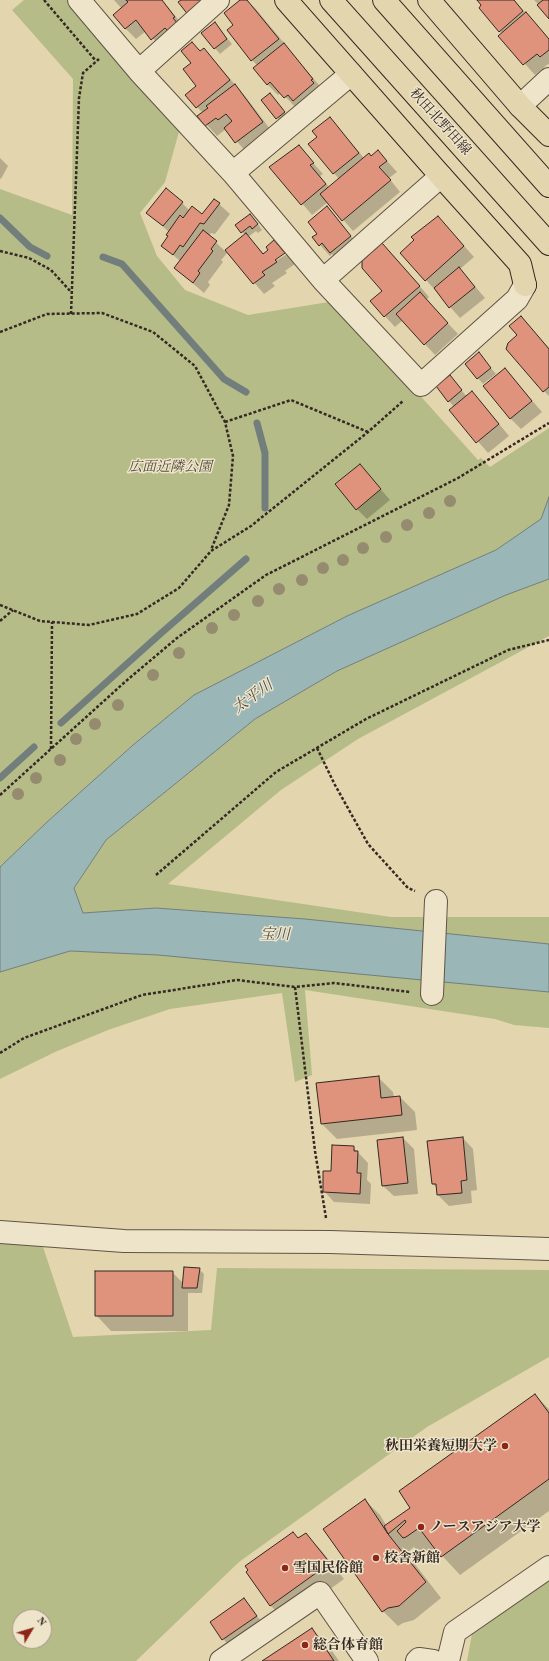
<!DOCTYPE html>
<html>
<head>
<meta charset="utf-8">
<style>
	body { margin:0 }
	#map { position:relative; width:549px; height:1661px; overflow:hidden; background:#e3d5ae; font-family:"Old Standard TT",serif }
	canvas { display:block }
	.north { position:absolute; left:12px; top:1609px; width:40px; height:40px; box-sizing:border-box; background:#ede4ca; border:1px solid #a39987; border-radius:50%; rotate:52deg; font-size:11px; font-weight:700; line-height:16px; text-align:center; color:#352923 }
	.north::after { content:''; display:block; margin:auto; width:14px; height:18px; background:#8f2418; clip-path:polygon(50% 0,100% 100%,50% 72%,0 100%) }
</style>
</head>
<body>
<div id="map">
<canvas width="549" height="1661"></canvas>
<div class="north">N</div>
</div>
<script>
const ctx = document.querySelector('canvas').getContext('2d');
ctx.lineJoin = 'round';
function fill(path, color) {
  ctx.fillStyle = color;
  ctx.fill(path, 'evenodd');
}
function poly(rows) {
  const path = new Path2D();
  for (const r of rows) {
    path.moveTo(r[0], r[1]);
    for (let i = 2; i < r.length; i += 2) path.lineTo(r[i], r[i + 1]);
  }
  return path;
}
function trace(path, color, width, dash) {
  ctx.strokeStyle = color;
  ctx.lineWidth = width;
  ctx.lineCap = dash ? 'butt' : 'round';
  ctx.setLineDash(dash || []);
  ctx.stroke(path);
}
function label(font, color, halo, rows, align = 'center') {
  ctx.font = font + ' "Old Standard TT","Noto Serif JP",serif';
  ctx.lineWidth = 3;
  ctx.setLineDash([]);
  ctx.textBaseline = 'middle';
  ctx.strokeStyle = halo;
  ctx.fillStyle = color;
  for (const [text, x, y, turn = 0] of rows) {
    ctx.save();
    ctx.translate(x, y);
    ctx.rotate((+turn || 0) * Math.PI / 180);
    ctx.textAlign = isNaN(turn) ? turn : align;
    if (halo) ctx.strokeText(text, 0, 0);
    ctx.fillText(text, 0, 0);
    ctx.restore();
  }
}
fill(poly([
	[24,0,74,0,180,128,165,182,140,213,157,256,185,290,248,315,335,301,478,460,481,458,490,467,549,428,549,497,542,519,496,550,347,616,194,695,133,745,47,822,0,867,0,189,72,215,73,79,12,10],
	[549,579,549,636,358,739,281,790,168,884,391,917,549,917,549,944,305,919,156,908,83,913,74,888,106,840,255,719,337,671,506,595],
	[70,951,158,955,549,990,549,1028,514,1025,495,1019,305,990,312,1075,295,1082,282,993,170,1009,108,1030,55,1052,0,1079,0,972],
	[0,1244,42,1244,73,1337,211,1330,217,1268,549,1270,549,1357,427,1427,239,1562,136,1661,0,1661],
	[20,1617,44,1617,44,1641,20,1641],
	[549,1576,549,1661,467,1661,473,1628]
]), '#b6bc88');
const water = poly([
	[549,497,549,579,506,595,337,671,255,719,106,840,74,888,83,913,156,908,305,919,549,944,549,992,158,955,70,951,0,972,0,867,47,822,133,745,194,695,347,616,496,550,541,519,549,497]
]);
fill(water, '#9ab6b6');
trace(water, '#727e7b', 1);
fill(poly([
	[114,0,162,0,185,28,163,49,146,31,136,39,125,28,122,9],
	[241,0,246,0,255,8,323,90,296,108,281,92,278,95,267,84,258,66,252,60,235,25],
	[478,0,514,0,549,39,549,65,548,64,535,75,500,36,502,34],
	[534,0,549,0,549,17,539,5],
	[215,24,232,44,220,54,202,33],
	[204,49,245,96,273,133,247,153,226,129,217,136,199,116,203,113,197,107,197,86,192,63],
	[263,100,275,100,289,118,282,123],
	[330,118,364,158,371,157,378,151,397,172,389,178,400,192,353,231,328,202,312,215,271,167,298,146,323,174,320,176,329,187,339,179,309,144,318,137],
	[0,158,8,166,1,179,0,178],
	[182,203,190,211,203,216,219,204,230,214,215,234,211,233,209,236,225,251,245,235,236,225,255,220,262,230,258,233,256,231,248,237,264,254,270,250,274,241,285,252,276,258,277,260,287,254,295,264,285,271,287,273,272,283,275,286,264,294,228,252,221,260,223,262,208,282,210,285,204,293,175,268,180,261,163,246,169,236,169,232,148,213],
	[327,208,360,247,341,263,332,254,330,256,320,245,318,234],
	[448,228,474,257,460,269,485,298,460,318,426,280],
	[393,255,429,297,426,300,458,334,435,355,403,320,395,327,371,301,383,291],
	[521,317,549,348,549,396,544,391,519,335],
	[479,354,496,374,483,384,466,364],
	[505,369,542,412,521,429,510,418],
	[450,376,467,397,472,393,482,403,509,436,488,453,451,410,454,407,449,401],
	[360,465,390,500,367,519,357,509],
	[378,1077,393,1092,394,1097,400,1097,415,1112,417,1130,337,1139,322,1124],
	[403,1138,414,1149,418,1194,394,1196,383,1186],
	[463,1138,473,1149,477,1190,471,1191,472,1203,449,1206,438,1195,438,1189,433,1184],
	[353,1147,368,1163,367,1180,371,1184,370,1204,334,1202,324,1191,332,1172],
	[199,1269,204,1274,202,1293,188,1293,188,1331,111,1331,96,1315,172,1272,184,1284],
	[535,1395,549,1409,549,1511,460,1575,435,1548,422,1556,414,1547,408,1552,401,1546,441,1598,414,1620,403,1623,398,1626,383,1611,365,1500,380,1515,386,1525,412,1508],
	[305,1534,320,1549,344,1579,286,1621,271,1606,247,1572,249,1570,246,1566,267,1550,299,1539],
	[244,1599,261,1621,228,1645,211,1622],
	[312,1629,330,1648,339,1661,264,1661]
]), '#0003');
trace(poly([
	[0,218,30,247,47,256],
	[103,257,122,264,224,379,246,392],
	[257,423,265,453,265,508],
	[61,723,159,635,246,559],
	[0,778,34,747]
]), '#727e7b', 7);
const building = poly([
	[126,0,162,0,175,17,173,18,178,24,168,31,165,28,151,40,136,20,125,29,113,15,128,2,126,0],
	[181,0,202,0,189,16,178,2,181,0],
	[240,0,247,0,279,39,251,61,227,30,233,25,224,13,240,0],
	[477,0,514,0,523,11,499,32,479,8,481,5,477,0],
	[543,0,549,0,549,19,537,5,543,0],
	[526,12,549,39,549,50,540,57,537,54,523,65,498,36,526,12],
	[215,22,227,39,214,49,201,33,215,22],
	[192,42,200,51,204,48,230,80,196,108,185,95,196,86,183,69,191,63,181,51,192,42],
	[284,43,313,79,311,80,314,83,293,101,288,95,284,98,270,82,267,85,253,68,284,43],
	[235,84,263,122,235,143,224,128,232,121,226,114,218,120,216,118,205,126,197,116,208,108,206,106,235,84],
	[270,93,285,112,276,119,261,100,270,93],
	[330,117,359,153,333,174,308,144,317,137,312,131,330,117],
	[299,145,314,163,310,165,326,184,301,205,269,167,299,145],
	[378,150,387,161,379,167,391,180,342,221,320,194,369,153,371,156,378,150],
	[166,188,183,202,163,226,146,213,166,188],
	[214,199,220,203,204,224,200,223,183,247,180,245,173,255,161,246,168,236,166,235,180,215,183,218,192,206,202,214,214,199],
	[327,206,351,236,330,253,322,243,319,246,312,237,317,234,308,222,327,206],
	[250,214,258,224,252,229,250,226,241,233,235,225,250,214],
	[438,216,464,246,425,281,400,253,414,240,411,237,438,216],
	[203,230,217,241,211,249,213,251,198,271,200,273,193,283,174,268,203,230],
	[246,233,263,254,268,250,266,247,274,240,285,253,275,260,277,262,262,272,265,275,253,284,225,250,246,233],
	[382,243,420,286,384,317,370,301,382,291,362,268,362,261,382,243],
	[459,267,475,287,449,308,434,288,459,267],
	[420,292,448,323,424,345,396,314,420,292],
	[521,316,549,349,549,387,543,392,506,349,508,343,517,335,509,326,521,316],
	[479,352,491,368,477,379,465,364,479,352],
	[505,368,532,401,510,419,483,386,505,368],
	[450,375,462,390,448,402,436,386,450,375],
	[472,391,499,424,476,443,449,410,472,391],
	[360,464,381,489,356,510,335,484,360,464],
	[379,1076,381,1098,400,1096,402,1115,321,1124,316,1083,379,1076],
	[403,1137,408,1183,382,1186,377,1140,403,1137],
	[463,1137,467,1180,461,1181,462,1193,437,1195,436,1184,432,1184,427,1141,463,1137],
	[332,1145,354,1146,354,1151,358,1151,357,1173,361,1173,360,1194,323,1192,323,1171,331,1171,332,1145],
	[184,1267,200,1268,197,1288,182,1288,184,1267],
	[95,1271,173,1271,173,1316,95,1316,95,1271],
	[535,1394,549,1413,549,1479,441,1557,419,1528,406,1537,403,1538,397,1531,406,1522,405,1520,388,1534,384,1526,410,1508,399,1491,535,1394],
	[365,1499,388,1534,426,1582,399,1606,388,1608,382,1612,323,1529,365,1499],
	[293,1532,298,1538,306,1533,330,1563,270,1606,246,1572,248,1570,245,1566,293,1532],
	[244,1598,257,1616,222,1640,210,1622,244,1598],
	[312,1628,334,1661,262,1661,312,1628]
]);
fill(building, '#df937c');
trace(building, '#352923', 1);
const minor = poly([
	[79,0,139,71,233,173,323,280,421,385,517,299,525,285],
	[139,71,218,0],
	[520,106,549,79],
	[233,173,351,74],
	[323,280,441,176],
	[432,994,436,901],
	[0,1232,124,1241,330,1242,549,1249],
	[221,1661,320,1593,367,1661],
	[417,1661,419,1659,433,1661],
	[448,1661,455,1632,549,1567]
]);
const major = poly([
	[286,0,441,176,520,264,525,285],
	[331,0,549,244],
	[384,0,549,186],
	[429,0,520,106,549,135]
]);
trace(minor, '#605446', 24);
trace(major, '#352923', 24);
trace(poly([
	[44,0,96,61],
	[0,251,29,258,51,270,72,293],
	[71,314,79,98,83,73,99,59],
	[0,332,47,314,102,313,153,332,195,366,225,422,233,456,229,505,211,550],
	[225,422,291,400,368,432],
	[0,605,40,621,89,625,137,614,179,588,211,551,251,526,368,432,403,401],
	[0,621,13,610],
	[317,748,335,785,368,844,408,888,415,891],
	[51,749,52,622],
	[0,795,126,681,177,638,266,575,458,478,549,423],
	[156,875,276,772,366,719,508,650,549,640],
	[0,1053,24,1038,142,995,237,980,295,987],
	[326,1218,315,1151,295,987,334,983,410,992]
]), '#352923', 2.5, [3, 2]);
trace(minor, '#ede4ca', 22);
trace(major, '#e3d5ae', 22);
ctx.fillStyle = '#958b6f';
for (const [x, y] of [
	[450,501],
	[429,513],
	[407,525],
	[386,537],
	[363,548],
	[343,560],
	[323,568],
	[302,580],
	[279,589],
	[258,601],
	[234,615],
	[212,628],
	[179,653],
	[153,675],
	[118,705],
	[95,724],
	[76,739],
	[60,760],
	[36,778],
	[18,794]
]) {
  ctx.beginPath();
  ctx.arc(x, y, 6, 0, 2 * Math.PI);
  ctx.fill();
}
for (const [x, y, r, color] of [
	[505,1446,4,"#8f2418"],
	[421,1527,4,"#8f2418"],
	[376,1558,4,"#8f2418"],
	[285,1568,4,"#8f2418"],
	[305,1645,4,"#8f2418"]
]) {
  const dot = new Path2D();
  dot.arc(x, y, r, 0, 2 * Math.PI);
  ctx.fillStyle = color;
  ctx.fill(dot);
  trace(dot, '#ede4ca', 1.5);
}
label('14px', '#352923', '#ede4ca', [
	["秋田北野田線",440,122,48]
]);
label('italic 14px', '#554e3c', '#ede4ca', [
	["広面近隣公園",170,467]
]);
label('bold 14px', '#352923', '#ede4ca', [
	["秋田栄養短期大学",497,1446,"right"],
	["ノースアジア大学",429,1527],
	["校舎新館",384,1558],
	["雪国民俗館",293,1568],
	["総合体育館",313,1645]
], 'left');
label('italic 15px', '#4e4c48', '#ede4ca', [
	["太平川",253,697,-36],
	["宝川",275,935]
]);
</script>
</body>
</html>
